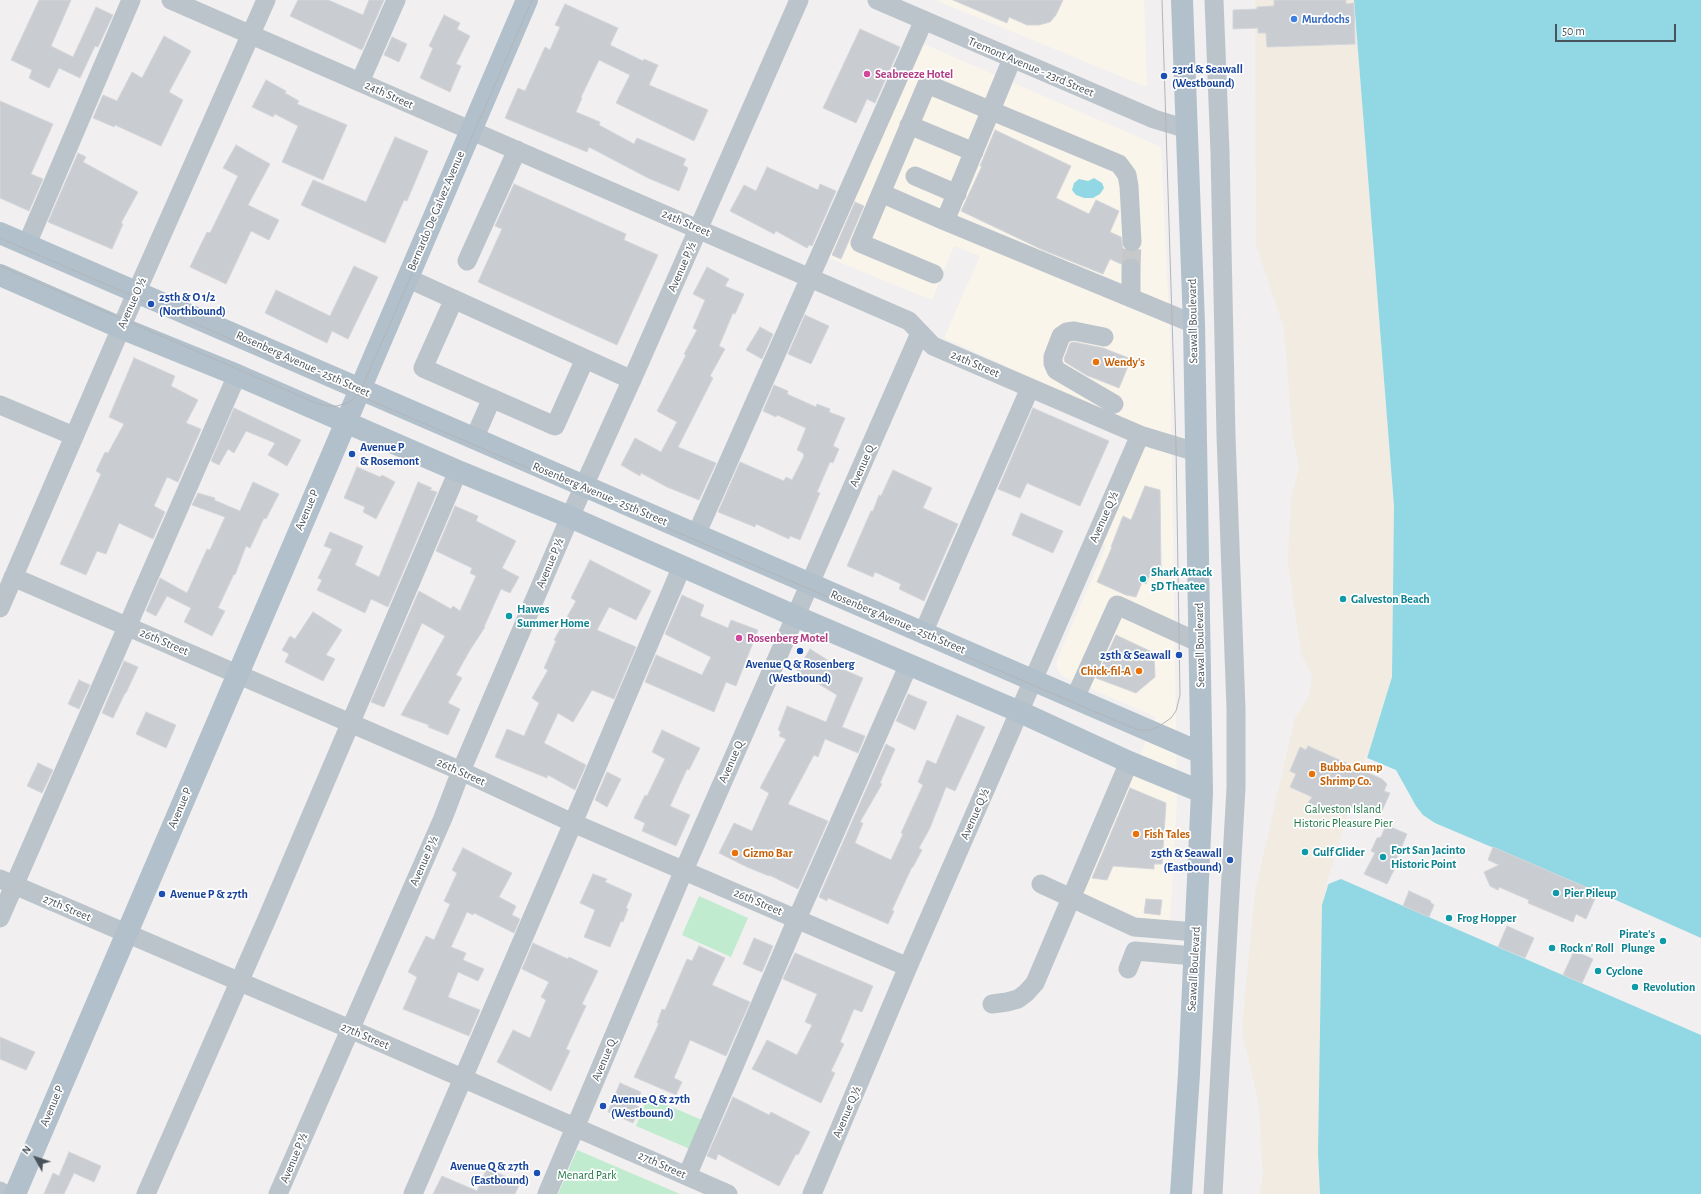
<!DOCTYPE html>
<html>
<head>
<meta charset="utf-8">
<style>
	body { margin:0 }
	#map { position:relative; width:1701px; height:1194px; overflow:hidden; background:#f1efef; font-family:"Alegreya Sans",sans-serif }
	canvas { display:block }
	.north { position:absolute; left:16px; top:1138px; width:40px; height:40px; -webkit-text-stroke:3px #fff; paint-order:stroke; rotate:310deg; font-size:11px; font-weight:700; line-height:16px; text-align:center; color:#49535b }
	.north::after { content:''; display:block; margin:auto; width:14px; height:18px; background:#49535b; clip-path:polygon(50% 0,100% 100%,50% 72%,0 100%) }
	.scale { position:absolute; left:1555px; top:24px; width:121px; height:18px; box-sizing:border-box; border:2px solid #49535b; border-top:0; padding-left:5px; font-size:12px; line-height:14px; white-space:nowrap; color:#49535b; -webkit-text-stroke:3px #fff; paint-order:stroke }
</style>
</head>
<body>
<div id="map">
<canvas width="1701" height="1194"></canvas>
<div class="north">N</div>
<div class="scale">50 m</div>
</div>
<script>
const ctx = document.querySelector('canvas').getContext('2d');
ctx.lineJoin = 'round';
function fill(path, color) {
  ctx.fillStyle = color;
  ctx.fill(path, 'evenodd');
}
function poly(rows) {
  const path = new Path2D();
  for (const r of rows) {
    path.moveTo(r[0], r[1]);
    for (let i = 2; i < r.length; i += 2) path.lineTo(r[i], r[i + 1]);
  }
  return path;
}
function trace(path, color, width, dash) {
  ctx.strokeStyle = color;
  ctx.lineWidth = width;
  ctx.lineCap = dash ? 'butt' : 'round';
  ctx.setLineDash(dash || []);
  ctx.stroke(path);
}
function label(font, color, halo, rows, align = 'center') {
  ctx.font = font + ' "Alegreya Sans",sans-serif';
  ctx.lineWidth = 3.5;
  ctx.setLineDash([]);
  ctx.textBaseline = 'middle';
  ctx.strokeStyle = halo;
  ctx.fillStyle = color;
  for (const [text, x, y, turn = 0] of rows) {
    ctx.save();
    ctx.translate(x, y);
    ctx.rotate((+turn || 0) * Math.PI / 180);
    ctx.textAlign = isNaN(turn) ? turn : align;
    if (halo) ctx.strokeText(text, 0, 0);
    ctx.fillText(text, 0, 0);
    ctx.restore();
  }
}
fill(poly([
	[935,0,1144,0,1147,87],
	[919,42,1161,147,1170,337,1177,801,1170,921,1137,917,1081,892,1156,717,1062,676,1057,669,1057,660,1106,546,1102,544,1150,431,944,338,980,256,954,246,932,300,824,256]
]), '#faf5ea');
fill(poly([
	[699,896,748,918,731,957,682,935],
	[648,1097,702,1120,690,1149,636,1126],
	[577,1150,680,1194,558,1194]
]), '#c1ebcf');
fill(poly([
	[1255,0,1354,0,1394,506,1392,677,1322,905,1318,1153,1320,1194,1260,1194,1263,1175,1259,1105,1242,1030,1255,892,1295,718,1309,696,1312,676,1301,653,1288,562,1291,501,1299,467,1292,430,1284,328,1256,245]
]), '#f1ebe1');
fill(poly([
	[1354,0,1701,0,1701,1194,1320,1194,1318,1153,1322,905,1392,677,1394,506],
	[1094,178,1102,183,1104,188,1100,194,1093,198,1084,198,1076,195,1072,190,1074,183,1079,179,1088,181]
]), '#92d8e4');
fill(poly([
	[1365,757,1396,770,1416,806,1423,815,1435,823,1600,893,1701,938,1701,1035,1341,879,1326,885]
]), '#f1efef');
const building = poly([
	[39,0,71,0,51,46,73,57,96,7,113,15,98,47,95,46,80,78,59,68,49,88,29,78,32,70,11,60,39,0],
	[298,0,328,0,363,15,369,0,384,0,362,50,290,16,298,0],
	[953,0,1063,0,1056,15,1050,22,1039,25,1027,25,1009,17,1007,23,953,0],
	[1274,0,1346,0,1346,4,1354,3,1355,44,1267,47,1266,33,1258,33,1258,28,1233,29,1233,10,1257,9,1257,7,1274,6,1274,0],
	[565,4,618,28,610,45,643,61,644,59,658,65,649,85,708,110,694,141,616,103,630,75,599,60,581,97,582,98,576,112,600,122,599,125,634,144,637,138,686,159,683,165,688,168,679,191,648,178,589,147,587,152,505,118,518,88,525,91,545,47,550,50,560,27,555,25,565,4],
	[444,15,460,23,457,29,470,36,456,64,461,66,450,92,420,78,433,48,429,46,444,15],
	[860,29,900,47,875,103,867,99,856,123,823,108,860,29],
	[164,36,191,51,169,92,183,100,161,146,115,125,114,127,93,118,103,95,117,101,132,72,142,78,164,36],
	[392,37,407,44,399,62,384,55,392,37],
	[266,80,286,91,285,93,299,101,297,104,347,125,323,180,282,162,298,126,275,114,273,117,252,107,266,80],
	[0,101,53,124,31,174,43,179,29,211,0,198,0,101],
	[995,130,1071,166,1056,198,1089,214,1096,200,1119,211,1110,232,1121,237,1123,248,1127,252,1132,253,1138,251,1138,260,1131,257,1125,259,1121,264,1110,259,1103,274,1043,250,961,211,982,166,980,166,995,130],
	[395,137,428,151,407,201,404,200,385,243,301,205,313,180,366,202,395,137],
	[236,145,270,164,248,205,279,220,269,240,251,231,226,284,190,267,207,232,210,233,238,176,223,168,236,145],
	[78,153,86,157,83,162,138,192,121,223,123,224,112,249,48,222,78,153],
	[767,167,818,190,820,184,836,191,812,246,809,245,807,248,776,231,774,234,730,211,744,185,756,191,767,167],
	[514,184,626,234,624,240,658,255,617,345,478,282,502,229,495,226,514,184],
	[855,202,864,206,841,259,832,255,855,202],
	[354,266,378,277,348,339,332,331,327,343,265,313,276,290,330,316,354,266],
	[707,267,729,279,725,286,744,294,735,314,733,313,719,346,725,349,710,376,713,378,678,447,716,463,699,500,667,487,641,473,640,476,621,465,635,438,661,452,677,422,657,411,686,355,684,354,697,330,693,328,705,300,693,294,707,267],
	[805,315,829,326,811,364,788,354,805,315],
	[760,327,773,334,762,359,746,350,760,327],
	[1074,342,1103,348,1131,359,1119,388,1086,375,1065,362,1064,359,1070,343,1074,342],
	[134,358,175,376,171,386,198,400,186,423,201,429,178,482,167,477,154,506,165,512,153,539,119,523,106,554,97,551,86,575,60,564,101,474,96,471,105,452,108,453,124,424,109,417,134,358],
	[774,385,788,391,787,394,816,407,817,404,830,409,829,412,845,418,833,446,839,449,833,463,830,462,817,492,820,493,800,540,790,536,789,539,756,524,755,527,718,512,740,462,784,481,786,477,792,480,804,456,803,453,797,450,806,428,777,415,776,417,763,411,774,385],
	[234,408,301,440,287,466,268,455,275,443,246,431,234,453,228,449,219,465,211,461,234,408],
	[1033,408,1109,441,1080,506,1027,483,1020,498,998,489,1033,408],
	[357,467,380,477,382,475,395,482,376,519,363,512,365,507,344,498,357,467],
	[893,470,932,488,923,508,958,524,924,601,899,589,901,584,875,572,873,577,847,566,871,511,873,511,879,495,881,496,893,470],
	[253,482,279,494,266,519,264,518,250,548,246,546,235,575,234,574,218,608,225,611,212,636,184,622,191,608,167,596,156,616,146,611,160,578,187,593,207,549,210,550,225,517,192,505,198,493,215,498,214,500,240,511,253,482],
	[418,482,432,488,430,490,437,492,388,607,371,599,365,613,317,590,322,580,318,578,332,549,324,546,330,532,363,546,355,565,379,577,418,482],
	[1145,486,1160,490,1161,568,1154,565,1146,584,1142,582,1136,597,1126,595,1097,582,1112,547,1111,547,1123,516,1131,520,1145,486],
	[455,506,478,516,476,521,516,541,502,568,519,577,510,593,501,589,484,627,485,627,470,650,456,675,462,678,448,703,460,709,448,735,428,727,429,725,401,715,445,636,422,623,384,707,371,702,419,591,451,609,453,606,460,611,476,576,470,573,472,568,436,551,455,506],
	[1021,513,1063,531,1053,553,1012,535,1021,513],
	[590,560,651,591,636,620,609,607,597,630,636,647,614,699,592,690,573,722,558,713,544,743,586,765,575,790,548,775,547,778,495,757,507,729,524,736,539,703,532,698,548,670,544,668,556,641,554,640,576,601,571,598,590,560],
	[682,595,704,605,700,616,728,628,731,620,758,630,736,686,726,682,714,712,645,682,656,655,702,675,711,657,665,634,682,595],
	[313,612,342,630,326,655,335,659,323,681,285,662,289,654,282,650,290,636,295,639,313,612],
	[1116,635,1154,653,1155,677,1136,693,1096,678,1116,635],
	[810,649,842,669,863,678,842,727,865,736,858,753,825,739,818,757,814,755,788,804,828,821,798,889,769,875,769,876,747,867,719,853,734,823,752,831,769,793,760,788,786,739,779,736,781,732,778,730,787,706,826,722,837,695,797,671,810,649],
	[124,661,138,667,126,693,125,693,113,718,102,713,124,661],
	[79,680,90,685,79,709,68,704,79,680],
	[908,694,927,702,915,730,896,721,908,694],
	[146,712,176,725,166,748,136,734,146,712],
	[957,715,985,727,955,791,946,787,930,828,919,848,922,850,913,867,912,867,892,910,894,911,888,924,828,898,827,901,819,897,886,744,895,749,880,783,882,784,860,822,863,823,855,843,891,860,903,834,901,833,923,785,918,782,927,760,936,764,957,715],
	[662,730,700,748,689,770,687,769,670,806,690,815,676,846,642,831,645,823,634,818,645,795,647,796,665,759,652,752,662,730],
	[1308,746,1382,779,1387,784,1384,791,1390,793,1381,813,1365,806,1363,812,1351,807,1347,815,1331,808,1329,812,1308,803,1312,797,1290,787,1296,774,1290,771,1300,747,1306,750,1308,746],
	[38,763,53,770,42,793,27,786,38,763],
	[607,772,621,779,607,807,595,800,607,772],
	[1130,788,1166,803,1162,864,1154,864,1154,869,1113,866,1107,880,1092,878,1130,788],
	[1386,825,1407,834,1395,863,1397,864,1387,884,1364,874,1375,853,1371,851,1377,838,1381,837,1386,825],
	[1493,847,1588,888,1587,890,1597,894,1586,919,1576,914,1573,922,1528,903,1529,900,1499,887,1498,890,1490,886,1484,872,1499,865,1488,860,1493,847],
	[463,848,512,873,499,897,516,906,512,915,520,919,514,933,474,913,473,915,467,912,451,947,466,953,463,960,484,969,478,981,458,972,448,997,480,1010,469,1036,403,1009,417,977,408,972,426,936,434,940,450,904,444,901,457,873,452,870,463,848],
	[593,874,607,879,605,882,632,894,626,908,628,909,623,922,621,921,610,947,584,937,595,910,580,903,593,874],
	[1409,891,1431,901,1430,902,1434,905,1429,917,1403,906,1409,891],
	[1146,899,1162,900,1160,915,1144,913,1146,899],
	[1507,926,1534,938,1525,958,1498,947,1507,926],
	[754,938,773,946,762,972,743,964,754,938],
	[533,943,568,959,569,957,598,971,582,1004,586,1006,566,1049,570,1051,551,1091,497,1062,513,1030,530,1038,546,1000,541,997,549,982,522,969,533,943],
	[699,946,725,958,712,985,750,1002,726,1056,690,1040,674,1078,682,1082,676,1095,634,1077,659,1023,657,1023,662,1009,665,1010,687,959,692,961,699,946],
	[1574,951,1593,959,1582,983,1563,975,1574,951],
	[795,953,873,986,862,1012,854,1009,840,1042,844,1044,831,1071,835,1073,821,1103,752,1069,767,1040,797,1055,812,1025,805,1022,817,994,783,979,795,953],
	[0,1037,35,1052,26,1070,0,1059,0,1037],
	[620,1083,641,1092,635,1105,640,1107,633,1123,608,1112,620,1083],
	[733,1097,769,1115,771,1112,810,1132,798,1155,796,1154,779,1186,718,1154,716,1160,707,1156,733,1097],
	[69,1152,101,1166,94,1182,74,1173,64,1194,44,1194,53,1173,59,1176,69,1152],
	[487,1168,520,1183,515,1194,433,1194,442,1176,477,1191,487,1168]
]);
fill(building, '#c9ccd1');
trace(building, '#d4d6da', 1);
trace(poly([
	[1131,268,1132,242]
]), '#c7c8ca', 19, [19, 10]);
trace(poly([
	[171,0,909,321,933,346,1140,435,1196,452],
	[877,0,1154,119,1187,129],
	[1012,59,945,221,1194,324],
	[360,82,396,0],
	[909,125,974,152],
	[915,176,957,194],
	[881,193,945,221],
	[27,244,131,0],
	[467,261,517,150],
	[1131,268,1131,298],
	[934,274,860,243,927,84,1119,164,1127,175,1129,186,1132,242],
	[407,278,632,380],
	[454,299,423,368,555,426,585,359],
	[1104,337,1074,331,1067,332,1061,336,1053,357,1053,363,1056,370,1114,404],
	[0,405,74,436],
	[474,439,492,398],
	[696,535,924,20],
	[13,577,461,771,573,823,908,967],
	[0,608,137,291,266,0],
	[923,633,1030,388],
	[1075,698,1117,605,1200,643],
	[0,879,350,1029,728,1194],
	[1041,884,1134,927,1196,932],
	[0,918,237,375],
	[1128,969,1135,951,1194,956],
	[992,1004,1007,1002,1018,999,1026,993,1035,983,1129,762],
	[687,1176,797,919,909,664],
	[0,1191,3,1194],
	[146,1194,266,921,458,471],
	[278,1194,443,818,461,771,570,517,638,366,799,0],
	[413,1194,573,823,682,566],
	[547,1194,684,870,920,333],
	[812,1194,910,962,1140,435],
	[1213,1194,1236,788,1236,709,1226,436,1220,152,1214,0]
]), '#bcc4cb', 19);
trace(poly([
	[0,233,1201,753],
	[0,275,121,328,237,375,458,471,570,517,795,616,1020,712,1129,762,1202,792],
	[15,1194,527,0],
	[1181,1194,1189,1074,1202,792,1194,324,1182,0]
]), '#b1c0cb', 22);
trace(poly([
	[0,238,358,395,1128,726,1139,730,1149,730,1158,727,1171,718,1176,711,1180,695,1176,446,1162,0],
	[0,266,316,403,328,406,337,406,350,402,361,390,532,0]
]), '#b2b5b9', 1);
for (const [x, y, r, color] of [
	[1294,19,4,"#3f7fe0"],
	[867,74,4,"#d1479c"],
	[1164,76,4,"#1a4fb4"],
	[151,304,4,"#1a4fb4"],
	[1096,362,4,"#e8710a"],
	[352,454,4,"#1a4fb4"],
	[1143,579,4,"#0f9aa8"],
	[1343,599,4,"#0f9aa8"],
	[509,616,4,"#0f9aa8"],
	[739,638,4,"#d1479c"],
	[800,651,4,"#1a4fb4"],
	[1179,655,4,"#1a4fb4"],
	[1139,671,4,"#e8710a"],
	[1312,774,4,"#e8710a"],
	[1136,834,4,"#e8710a"],
	[1305,852,4,"#0f9aa8"],
	[735,853,4,"#e8710a"],
	[1383,857,4,"#0f9aa8"],
	[1230,860,4,"#1a4fb4"],
	[1556,893,4,"#0f9aa8"],
	[162,894,4,"#1a4fb4"],
	[1449,918,4,"#0f9aa8"],
	[1663,941,4,"#0f9aa8"],
	[1552,948,4,"#0f9aa8"],
	[1598,971,4,"#0f9aa8"],
	[1635,987,4,"#0f9aa8"],
	[603,1106,4,"#1a4fb4"],
	[537,1173,4,"#1a4fb4"]
]) {
  const dot = new Path2D();
  dot.arc(x, y, r, 0, 2 * Math.PI);
  ctx.fillStyle = color;
  ctx.fill(dot);
  trace(dot, '#fff', 1.5);
}
label('bold 12px', '#366cbe', '#fff', [
	["Murdochs",1302,19]
], 'left');
label('12px', '#49535b', '#fff', [
	["Tremont Avenue - 23rd Street",1031,67,23],
	["24th Street",389,95,24],
	["Bernardo De Galvez Avenue",436,211,-67],
	["24th Street",686,223,23],
	["Avenue P ½",682,267,-66],
	["Avenue O ½",132,303,-66],
	["Seawall Boulevard",1193,321,-91],
	["Rosenberg Avenue - 25th Street",303,364,24],
	["24th Street",975,364,23],
	["Avenue Q",862,466,-66],
	["Rosenberg Avenue - 25th Street",600,494,23],
	["Avenue P",307,510,-67],
	["Avenue Q ½",1104,517,-66],
	["Avenue P ½",550,563,-67],
	["Rosenberg Avenue - 25th Street",898,622,23],
	["26th Street",164,642,23],
	["Seawall Boulevard",1200,645,-91],
	["Avenue Q",731,762,-66],
	["26th Street",461,772,24],
	["Avenue P",180,808,-67],
	["Avenue Q ½",975,814,-66],
	["Avenue P ½",424,861,-66],
	["26th Street",758,902,23],
	["27th Street",67,908,23],
	["Seawall Boulevard",1194,969,-87],
	["27th Street",365,1036,23],
	["Avenue Q",604,1060,-67],
	["Avenue P",52,1106,-67],
	["Avenue Q ½",847,1112,-67],
	["Avenue P ½",294,1158,-67],
	["27th Street",662,1165,24]
]);
label('bold 12px', '#164399', '#fff', [
	["23rd & Seawall",1172,69],
	["(Westbound)",1172,83],
	["25th & O 1/2",159,297],
	["(Northbound)",159,311],
	["Avenue P",360,447],
	["& Rosemont",360,461],
	["25th & Seawall",1171,655,"right"],
	["Avenue Q & Rosenberg",800,664,"center"],
	["(Westbound)",800,678,"center"],
	["25th & Seawall",1222,853,"right"],
	["(Eastbound)",1222,867,"right"],
	["Avenue P & 27th",170,894],
	["Avenue Q & 27th",611,1099],
	["(Westbound)",611,1113],
	["Avenue Q & 27th",529,1166,"right"],
	["(Eastbound)",529,1180,"right"]
], 'left');
label('bold 12px', '#b23c85', '#fff', [
	["Seabreeze Hotel",875,74],
	["Rosenberg Motel",747,638]
], 'left');
label('bold 12px', '#c56008', '#fff', [
	["Wendy's",1104,362],
	["Chick-fil-A",1131,671,"right"],
	["Bubba Gump",1320,767],
	["Shrimp Co.",1320,781],
	["Fish Tales",1144,834],
	["Gizmo Bar",743,853]
], 'left');
label('bold 12px', '#0d838f', '#fff', [
	["Shark Attack",1151,572],
	["5D Theatee",1151,586],
	["Galveston Beach",1351,599],
	["Hawes",517,609],
	["Summer Home",517,623],
	["Fort San Jacinto",1391,850],
	["Historic Point",1391,864],
	["Gulf Glider",1313,852],
	["Pier Pileup",1564,893],
	["Frog Hopper",1457,918],
	["Pirate's",1655,934,"right"],
	["Plunge",1655,948,"right"],
	["Rock n' Roll",1560,948],
	["Cyclone",1606,971],
	["Revolution",1643,987]
], 'left');
label('12px', '#1f7646', '#fff', [
	["Galveston Island",1343,809],
	["Historic Pleasure Pier",1343,823],
	["Menard Park",587,1175]
]);
</script>
</body>
</html>
